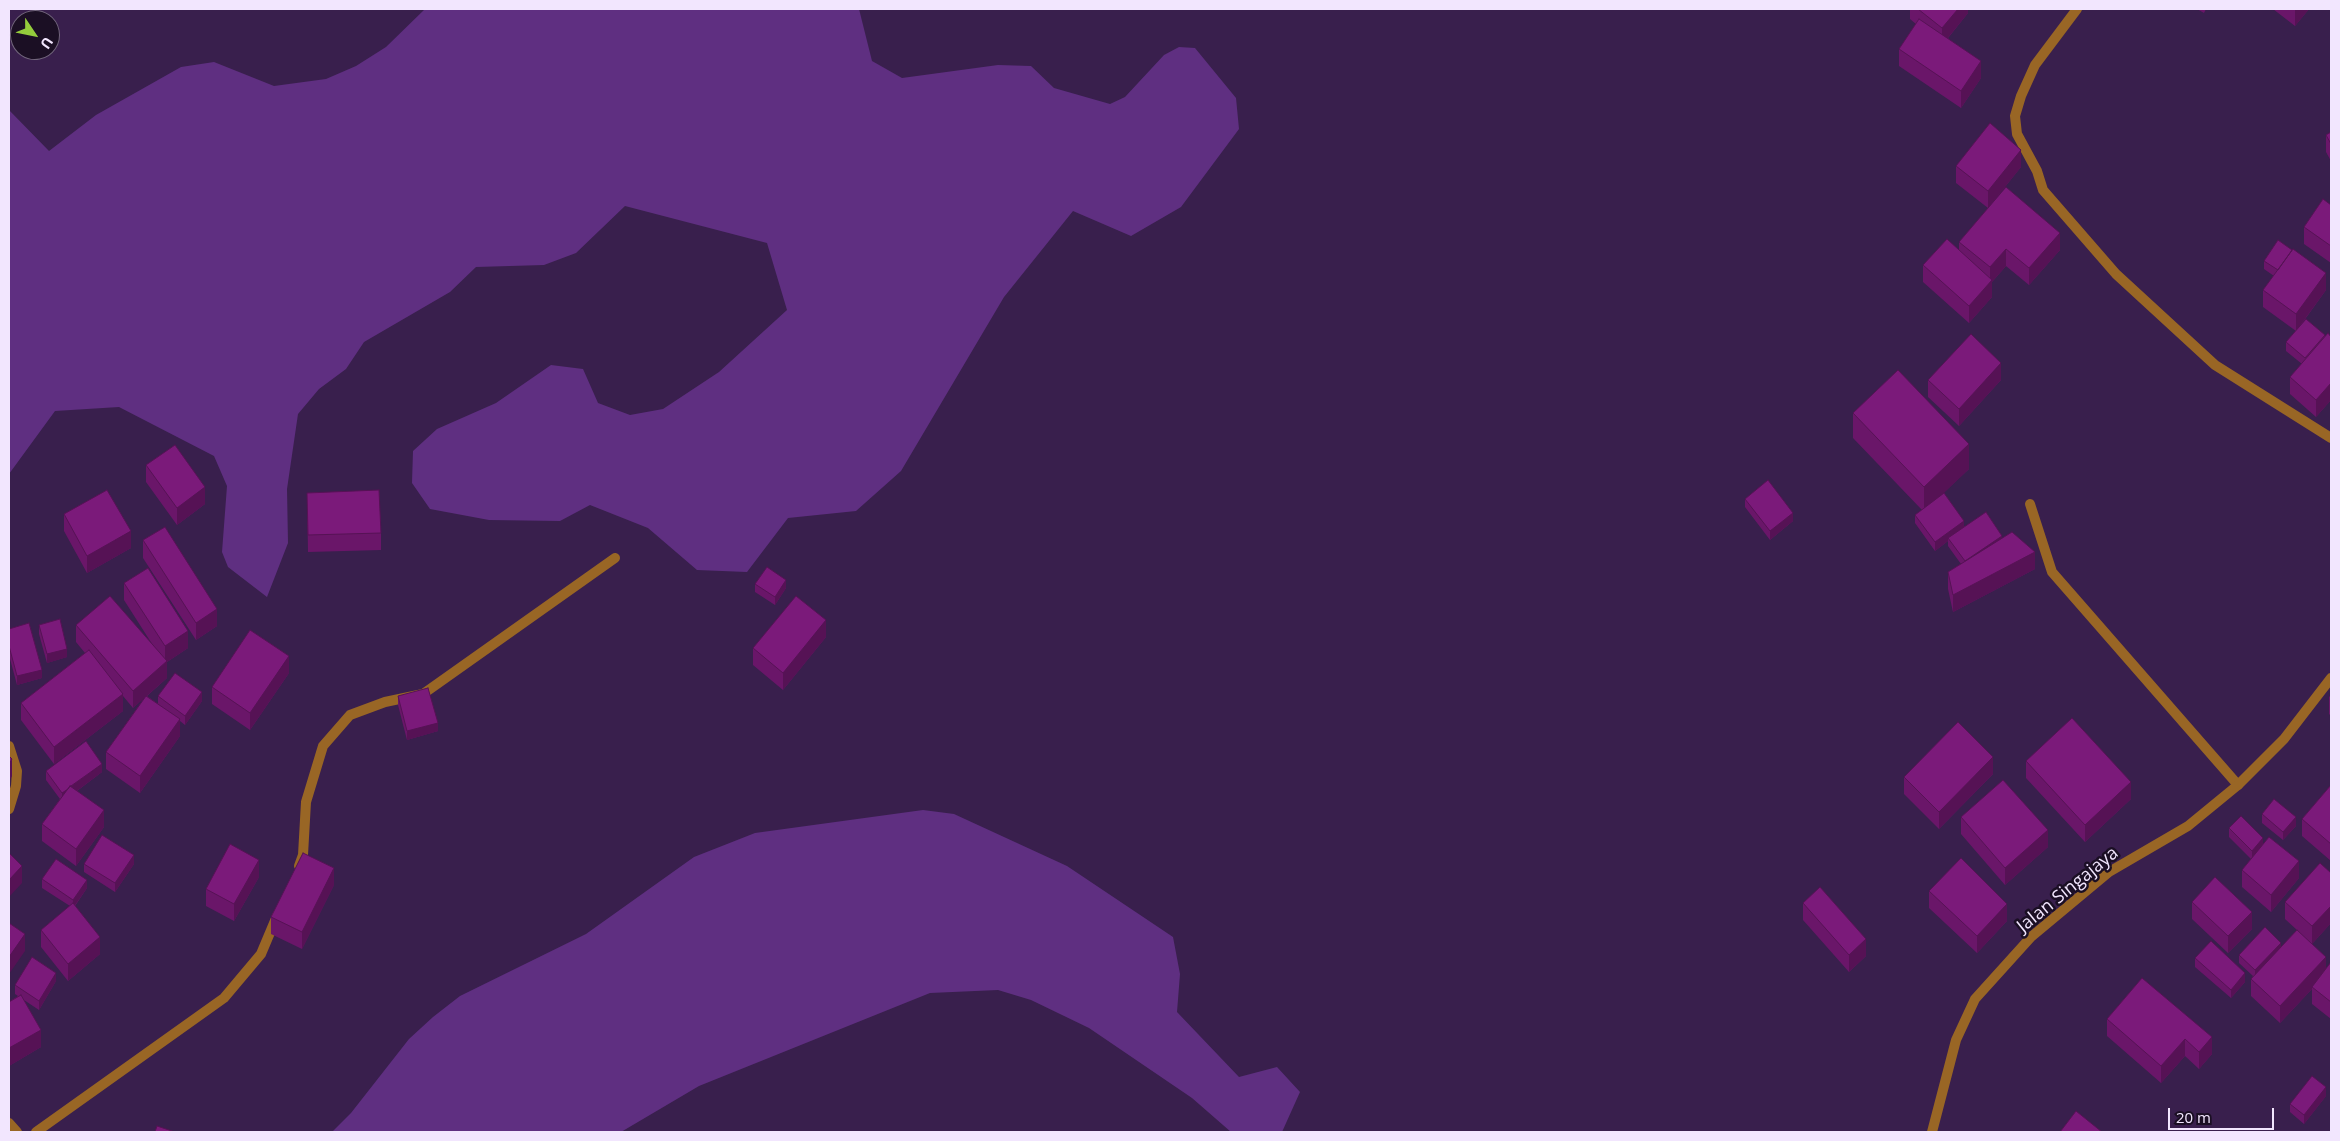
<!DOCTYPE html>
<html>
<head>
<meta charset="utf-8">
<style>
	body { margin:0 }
	#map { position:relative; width:2340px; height:1141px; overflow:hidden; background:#391f4d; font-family:"Open Sans",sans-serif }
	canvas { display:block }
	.frame { position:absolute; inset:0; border:10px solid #f2e6fe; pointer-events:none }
	.north { position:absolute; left:10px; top:10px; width:50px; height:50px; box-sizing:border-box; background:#1b0f24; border:1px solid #71657b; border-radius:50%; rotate:124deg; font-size:14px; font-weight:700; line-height:20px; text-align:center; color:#f2e6fe }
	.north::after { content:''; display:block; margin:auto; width:18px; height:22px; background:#94cc3c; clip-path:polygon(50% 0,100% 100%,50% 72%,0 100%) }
	.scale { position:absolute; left:2168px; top:1108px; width:106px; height:22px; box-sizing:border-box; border:2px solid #f2e6fe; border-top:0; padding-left:6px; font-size:15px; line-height:18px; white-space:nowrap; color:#f2e6fe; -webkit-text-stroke:4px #1b0f24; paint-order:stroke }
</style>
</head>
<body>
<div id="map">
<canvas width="2340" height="1141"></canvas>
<div class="frame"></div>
<div class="north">U</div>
<div class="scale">20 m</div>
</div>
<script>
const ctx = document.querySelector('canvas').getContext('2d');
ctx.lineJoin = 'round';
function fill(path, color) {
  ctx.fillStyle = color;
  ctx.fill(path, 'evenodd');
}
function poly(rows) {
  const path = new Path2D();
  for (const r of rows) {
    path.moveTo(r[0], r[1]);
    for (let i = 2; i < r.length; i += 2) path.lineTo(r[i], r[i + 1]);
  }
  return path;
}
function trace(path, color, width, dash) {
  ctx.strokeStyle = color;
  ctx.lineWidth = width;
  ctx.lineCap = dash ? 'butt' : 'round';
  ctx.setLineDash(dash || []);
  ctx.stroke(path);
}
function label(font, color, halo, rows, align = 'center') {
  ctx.font = font + ' "Open Sans",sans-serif';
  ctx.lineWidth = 5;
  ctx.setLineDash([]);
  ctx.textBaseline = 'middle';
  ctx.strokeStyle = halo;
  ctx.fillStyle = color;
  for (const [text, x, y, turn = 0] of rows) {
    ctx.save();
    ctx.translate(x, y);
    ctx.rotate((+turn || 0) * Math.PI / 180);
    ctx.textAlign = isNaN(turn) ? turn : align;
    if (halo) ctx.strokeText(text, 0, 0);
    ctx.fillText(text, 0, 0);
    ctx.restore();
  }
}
fill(poly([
	[425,9,859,9,872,61,902,78,998,65,1031,66,1054,88,1110,104,1125,97,1164,55,1179,47,1195,48,1236,98,1239,129,1181,207,1131,236,1073,211,1004,297,901,471,856,511,788,518,747,572,697,570,648,528,590,505,560,521,489,520,430,509,412,483,413,451,437,429,496,403,551,365,583,369,598,403,630,415,663,409,719,372,787,310,767,243,625,206,576,253,544,265,476,267,450,292,364,342,346,369,319,389,298,414,287,489,288,543,267,597,228,567,222,552,227,486,214,456,119,407,55,411,9,474,9,110,49,151,96,115,181,67,214,62,274,86,326,79,356,66,386,47],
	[923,810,954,814,1067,866,1173,937,1180,974,1177,1012,1239,1077,1277,1067,1300,1092,1282,1132,1231,1132,1192,1098,1089,1028,1031,1000,998,990,930,993,699,1086,621,1132,332,1132,351,1113,409,1039,433,1017,460,996,586,934,694,857,755,833]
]), '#5f2f81');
trace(poly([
	[2077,9,2035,65,2021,96,2015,116,2017,134,2037,171,2043,190,2116,274,2215,365,2331,438],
	[2030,504,2052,572,2238,785],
	[299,866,303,855,306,802,323,746,350,715,385,702,423,694,615,558],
	[36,1132,224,998,261,954,277,916]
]), '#996625', 10);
trace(poly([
	[9,746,17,771,16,786,9,809],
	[9,1123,17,1132],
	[1932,1132,1956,1040,1975,999,2031,937,2109,872,2188,826,2238,785,2284,739,2331,678]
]), '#996625', 10);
fill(poly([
	[1910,9,1968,9,1968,13,1948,38,1981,78,1961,108,1899,66,1899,49,1916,24,1910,19],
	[2197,9,2206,9,2204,13],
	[2273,9,2309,9,2295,26],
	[2331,132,2331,161,2326,152,2326,135],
	[1956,166,2021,167,1988,208,1956,183],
	[2331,205,2331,263,2304,244,2304,227],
	[1959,242,2060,250,2029,285,2006,266,1992,282,1992,297,1969,323,1923,282,1923,265,1959,251],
	[2264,261,2326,290,2298,329,2325,336,2331,337,2331,400,2316,417,2290,394,2290,377,2302,364,2286,351,2286,342,2296,331,2263,307,2263,290,2274,276,2264,269],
	[1928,380,2001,380,1959,426,1928,397],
	[1853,413,1969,469,1940,496,1964,526,2002,538,2035,569,1953,612,1948,589,1948,572,1961,564,1948,546,1948,541,1935,551,1915,523,1915,515,1922,510,1853,438],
	[146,465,205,504,177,525,146,482],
	[307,493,381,533,381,550,308,552],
	[1745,499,1793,521,1770,540,1745,507],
	[64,514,131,548,87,573,64,531],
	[143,540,217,626,196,640,143,558],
	[124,583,188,648,167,662,167,678,147,696,158,704,158,696,202,701,185,725,180,721,180,736,140,793,106,769,106,752,145,697,133,708,123,696,123,711,54,764,21,720,21,703,85,653,76,642,76,625,154,647,124,600],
	[755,584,786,588,775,605,755,592],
	[39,625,67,657,47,663,39,634],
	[9,629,42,678,17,685,9,655],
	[826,637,783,690,753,665,753,648],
	[289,673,250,730,212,704,212,687],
	[2331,695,2331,716,2329,714,2329,697],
	[398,696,438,731,407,740,398,705],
	[2026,761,2131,799,2085,842,2026,778],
	[46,771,102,772,77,791,104,827,76,866,42,841,42,824,60,799,46,780],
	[1993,774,1939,829,1904,794,1904,777],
	[2331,785,2331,861,2302,836,2302,819],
	[2262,814,2296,826,2283,840,2262,823],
	[1961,817,2048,847,2005,885,1961,834],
	[2229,828,2263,844,2299,878,2271,912,2242,887,2242,870,2251,859,2229,837],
	[84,864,134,864,115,892,84,872],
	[2331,873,2331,923,2312,944,2326,969,2331,962,2331,1019,2312,1004,2312,989,2280,1023,2251,996,2251,979,2253,976,2239,963,2239,955,2281,947,2297,930,2285,919,2285,902],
	[259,877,234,921,206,906,206,889],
	[42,879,87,888,75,906,100,954,68,981,41,947,41,930,70,906,42,888],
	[334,885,302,949,271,934,271,917],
	[1929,891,2007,921,1977,953,1929,908],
	[2192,902,2252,929,2228,953,2192,919],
	[1803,903,1866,956,1849,972,1803,920],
	[2195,958,2245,982,2231,998,2195,967],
	[2142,978,2212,1054,2199,1069,2185,1056,2161,1083,2107,1036,2107,1019],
	[56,981,39,1010,24,1000,41,1047,9,1066,9,1002,18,996,15,994,15,985],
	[2326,1096,2304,1124,2290,1112,2290,1104]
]), '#6a1669');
fill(poly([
	[1958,9,1968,9,1968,13,1942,45,1942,28],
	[2295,9,2309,9,2295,26],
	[1981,61,1981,78,1961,108,1961,91],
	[2021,150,2021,167,1988,208,1988,191],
	[2060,233,2060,250,2029,285,2029,268],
	[2006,249,2006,266,1992,282,1992,297,1969,323,1969,306,1990,282,1990,267],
	[2326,273,2326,290,2296,331,2296,314],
	[2001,363,2001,380,1959,426,1959,409],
	[2331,383,2331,400,2316,417,2316,400],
	[1969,444,1969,469,1924,512,1924,487],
	[205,487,205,504,177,525,177,508],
	[1793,513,1793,521,1770,540,1770,531],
	[1964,521,1964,530,1948,538,1948,541,1935,551,1935,542],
	[131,531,131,548,87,573,87,556],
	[2002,536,2002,545,1965,561],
	[2035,552,2035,569,1953,612,1953,595],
	[786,580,786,588,775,605,775,597],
	[217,609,217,626,196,640,196,623],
	[826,620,826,637,783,690,783,673],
	[188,631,188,648,167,662,167,678,133,708,133,691,165,663,165,646],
	[67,649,67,657,47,663,47,654],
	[289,656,289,673,250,730,250,713],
	[42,670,42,678,17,685,17,676],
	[202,692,202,701,185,725,185,716],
	[123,694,123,711,54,764,54,747],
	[180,719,180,736,140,793,140,776],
	[438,723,438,731,407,740,407,731],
	[1993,757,1993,774,1939,829,1939,812],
	[12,759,12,776,9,781,9,764],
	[102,764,102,772,62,802,62,793],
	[2131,782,2131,799,2085,842,2085,825],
	[104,810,104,827,76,866,76,849],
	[2296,817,2296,826,2283,840,2283,832],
	[2048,830,2048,847,2005,885,2005,868],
	[2263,838,2263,847,2252,859,2252,851],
	[134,855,134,864,115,892,115,883],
	[259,860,259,877,234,921,234,904],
	[2299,861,2299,878,2271,912,2271,895],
	[22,866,22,883,9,897,9,880],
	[334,868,334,885,302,949,302,932],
	[87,880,87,888,73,908,73,900],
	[2007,904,2007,921,1977,953,1977,936],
	[2331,906,2331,923,2312,944,2312,926],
	[2252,912,2252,929,2228,953,2228,936],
	[25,934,25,951,9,974,9,957],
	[100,937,100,954,68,981,68,964],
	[1866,939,1866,956,1849,972,1849,955],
	[2281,943,2281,951,2255,979,2255,970],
	[2326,957,2326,974,2312,987,2312,989,2280,1023,2280,1006],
	[56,973,56,981,39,1010,39,1001],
	[2245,973,2245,982,2231,998,2231,990],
	[41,1030,41,1047,9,1066,9,1048],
	[2212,1037,2212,1054,2199,1069,2199,1052],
	[2185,1039,2185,1056,2161,1083,2161,1066],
	[2326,1087,2326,1096,2304,1124,2304,1115]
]), '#561255');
const building = poly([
	[1918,9,1958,9,1942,28,1918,9],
	[1919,19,1981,61,1961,91,1899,49,1919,19],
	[1990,123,2021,150,1988,191,1956,166,1990,123],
	[2331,132,2331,144,2326,135,2331,132],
	[2006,187,2060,233,2029,268,2006,249,1990,267,1959,242,2006,187],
	[2323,199,2331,205,2331,246,2304,227,2323,199],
	[1947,239,1992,280,1969,306,1923,265,1947,239],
	[2278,240,2292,250,2278,270,2264,261,2278,240],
	[2293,249,2326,273,2296,314,2263,290,2293,249],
	[2306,319,2325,335,2305,358,2286,342,2306,319],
	[2328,333,2331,337,2331,383,2316,400,2290,377,2328,333],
	[1971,334,2001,363,1959,409,1928,380,1971,334],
	[1898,370,1969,444,1924,487,1853,413,1898,370],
	[175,445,205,487,177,508,146,465,175,445],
	[1768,480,1793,513,1770,531,1745,499,1768,480],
	[107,490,131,531,87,556,64,514,107,490],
	[379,490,381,533,308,535,307,493,379,490],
	[1944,493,1964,521,1935,542,1915,515,1944,493],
	[1986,512,2002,536,1965,561,1948,538,1986,512],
	[165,527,217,609,196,623,143,540,165,527],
	[2012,532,2035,552,1953,595,1948,572,2012,532],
	[767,567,786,580,775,597,755,584,767,567],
	[148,568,188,631,165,646,124,583,148,568],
	[110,596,167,661,133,691,76,625,110,596],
	[796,596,826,620,783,673,753,648,796,596],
	[60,619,67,649,47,654,39,625,60,619],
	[29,623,42,670,17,676,9,646,9,629,29,623],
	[250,630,289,656,250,713,212,687,250,630],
	[89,650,123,694,54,747,21,703,89,650],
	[175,673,202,692,185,716,158,696,175,673],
	[428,688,438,723,407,731,398,696,428,688],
	[146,696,180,719,140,776,106,752,146,696],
	[2072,718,2131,782,2085,825,2026,761,2072,718],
	[1958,722,1993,757,1939,812,1904,777,1958,722],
	[86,741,102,764,71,786,70,786,68,789,62,793,46,771,86,741],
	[9,756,12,759,9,764,9,756],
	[2003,780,2048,830,2005,868,1961,817,2003,780],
	[2331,785,2331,844,2302,819,2331,785],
	[70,786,104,810,76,849,42,824,70,786],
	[2274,799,2296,817,2283,832,2262,814,2274,799],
	[2241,816,2263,838,2252,851,2229,828,2241,816],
	[102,835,134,855,115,883,84,864,102,835],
	[2269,837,2299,861,2271,895,2242,870,2269,837],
	[230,844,259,860,234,904,206,889,230,844],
	[9,853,22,866,9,880,9,853],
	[303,853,334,868,302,932,271,917,303,853],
	[1961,858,2007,904,1977,936,1929,891,1961,858],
	[56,859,87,880,73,900,42,879,56,859],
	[2320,863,2331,873,2331,906,2312,926,2285,902,2320,863],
	[2215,877,2252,912,2228,936,2192,902,2215,877],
	[1820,887,1866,939,1849,955,1803,903,1820,887],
	[73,903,100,937,68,964,41,930,73,903],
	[9,923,25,934,9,957,9,923],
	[2265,927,2281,943,2255,970,2239,955,2265,927],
	[2297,930,2326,957,2280,1006,2251,979,2297,930],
	[2211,941,2245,973,2231,990,2195,958,2211,941],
	[32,957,56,973,39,1001,15,985,32,957],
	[2331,962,2331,1002,2312,987,2331,962],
	[2142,978,2212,1037,2199,1052,2185,1039,2161,1066,2107,1019,2142,978],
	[21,995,41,1030,9,1048,9,1002,21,995],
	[2312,1076,2326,1087,2304,1115,2290,1104,2312,1076],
	[2076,1111,2102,1132,2060,1132,2076,1111],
	[157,1126,175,1132,155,1132,157,1126]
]);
fill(building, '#7b1a7a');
trace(building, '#561255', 1);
label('18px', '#f2e6fe', '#1b0f24', [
	["Jalan Singajaya",2068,890,-39]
]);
</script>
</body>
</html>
